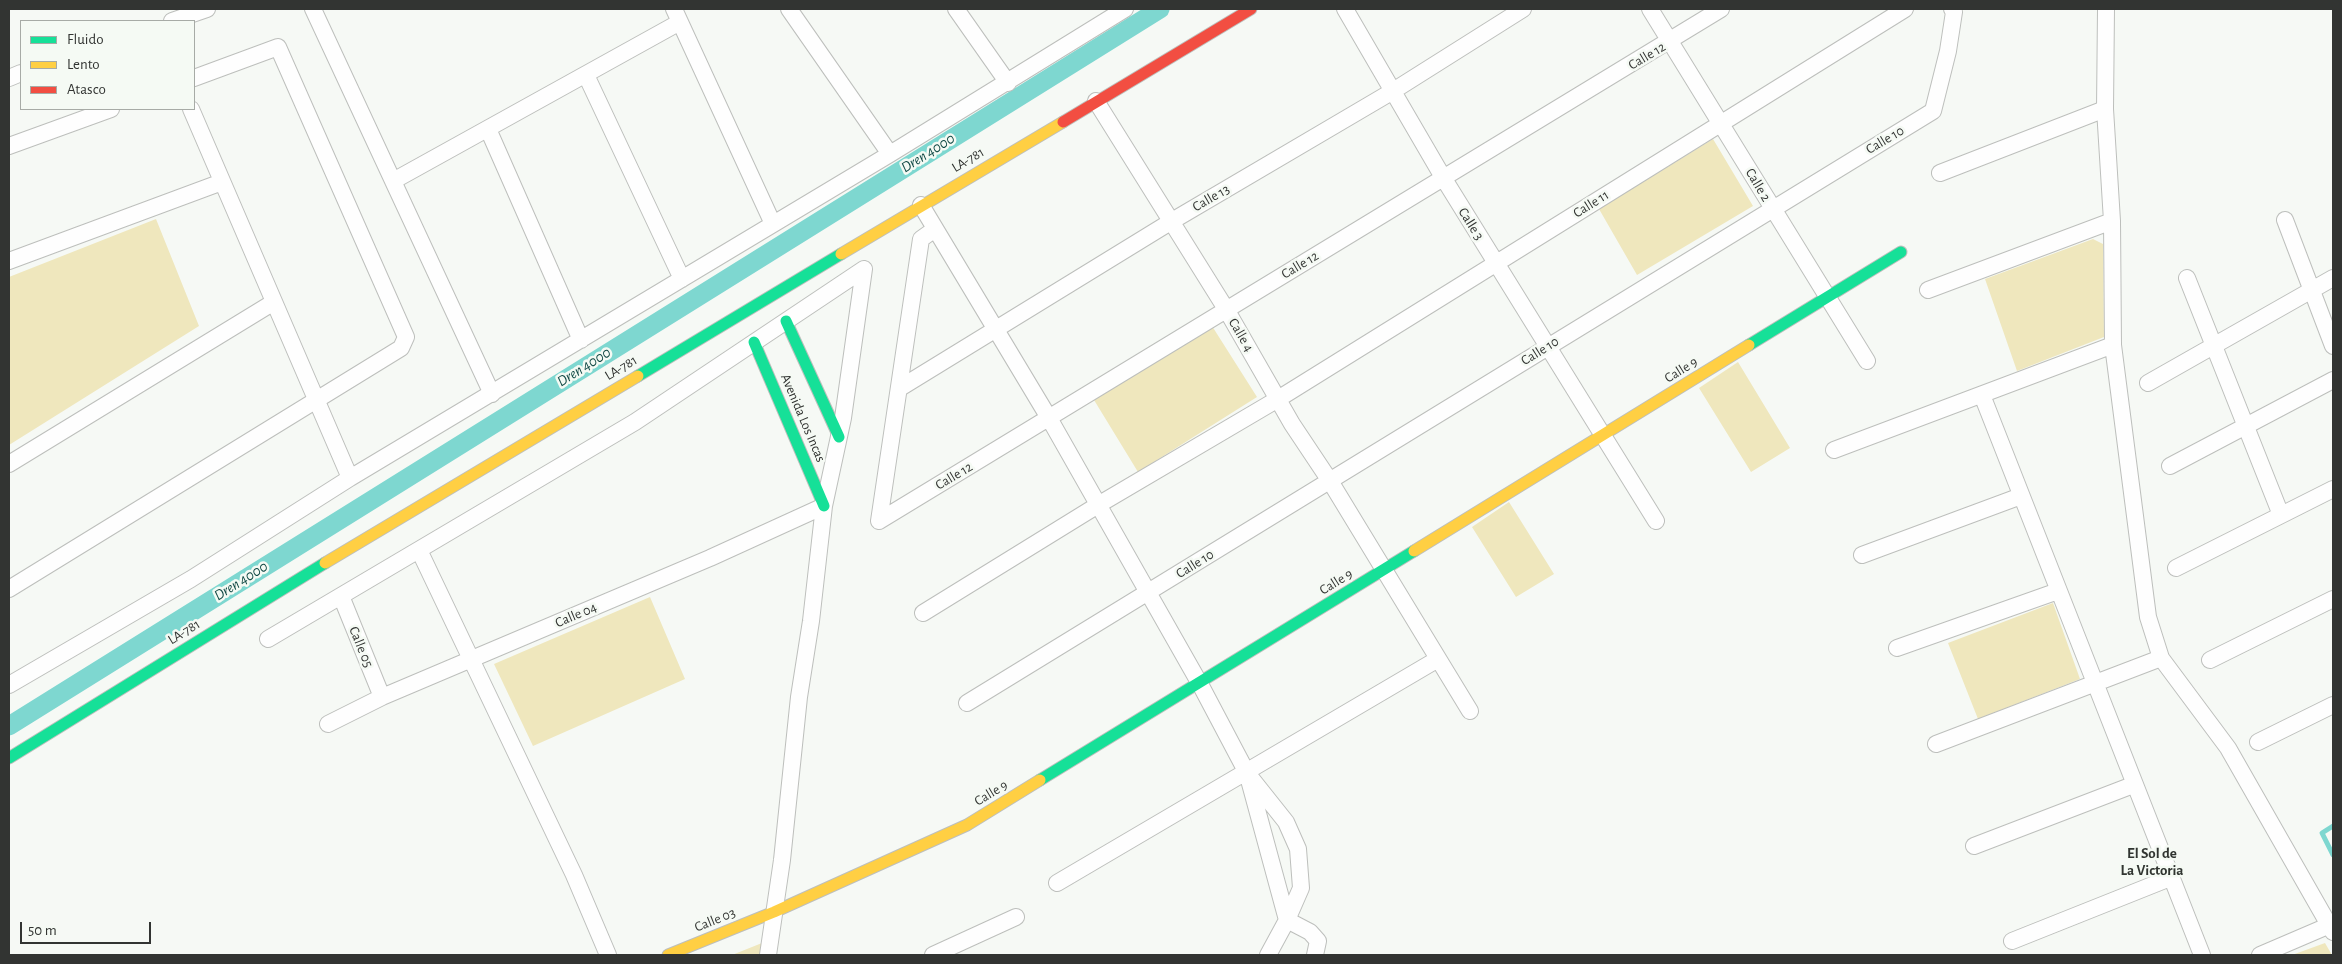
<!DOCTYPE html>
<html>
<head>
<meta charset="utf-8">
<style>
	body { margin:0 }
	#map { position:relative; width:2342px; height:964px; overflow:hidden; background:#f6f9f5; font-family:"Alegreya Sans",sans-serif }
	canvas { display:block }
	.frame { position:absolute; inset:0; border:10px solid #323432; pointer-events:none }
	.legend { position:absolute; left:20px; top:20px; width:175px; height:90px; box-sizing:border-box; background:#f5faf4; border:1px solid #a7aba6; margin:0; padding:6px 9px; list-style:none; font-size:15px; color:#323432 }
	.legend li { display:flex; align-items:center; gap:10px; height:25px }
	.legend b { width:25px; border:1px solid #a7aba6 }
	.scale { position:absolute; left:20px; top:922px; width:131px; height:22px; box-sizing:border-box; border:2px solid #323432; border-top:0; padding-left:6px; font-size:15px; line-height:18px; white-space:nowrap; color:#323432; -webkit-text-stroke:4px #f5faf4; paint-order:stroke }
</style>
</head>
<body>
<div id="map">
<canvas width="2342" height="964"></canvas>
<div class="frame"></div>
<ul class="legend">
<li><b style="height:6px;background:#16e098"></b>Fluido</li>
<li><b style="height:6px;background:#ffcf43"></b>Lento</li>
<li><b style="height:6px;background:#f24e42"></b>Atasco</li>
</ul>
<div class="scale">50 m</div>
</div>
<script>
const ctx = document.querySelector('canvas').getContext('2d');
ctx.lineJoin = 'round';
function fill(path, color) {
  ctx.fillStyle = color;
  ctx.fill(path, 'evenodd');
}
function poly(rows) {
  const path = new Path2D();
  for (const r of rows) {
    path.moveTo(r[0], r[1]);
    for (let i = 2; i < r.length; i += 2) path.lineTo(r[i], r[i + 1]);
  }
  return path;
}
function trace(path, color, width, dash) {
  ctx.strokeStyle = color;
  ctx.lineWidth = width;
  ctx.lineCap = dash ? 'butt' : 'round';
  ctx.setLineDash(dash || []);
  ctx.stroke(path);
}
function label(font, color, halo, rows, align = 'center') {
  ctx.font = font + ' "Alegreya Sans",sans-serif';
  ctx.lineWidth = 5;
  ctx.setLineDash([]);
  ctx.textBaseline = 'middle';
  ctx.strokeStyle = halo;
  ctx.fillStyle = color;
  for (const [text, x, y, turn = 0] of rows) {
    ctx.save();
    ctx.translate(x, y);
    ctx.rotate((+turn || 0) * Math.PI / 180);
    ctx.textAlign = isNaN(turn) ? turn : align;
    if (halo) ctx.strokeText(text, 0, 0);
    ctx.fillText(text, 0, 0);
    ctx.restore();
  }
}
fill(poly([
	[1713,139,1753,206,1637,275,1599,209],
	[156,219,199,326,9,445,9,277],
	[2093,239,2103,244,2104,337,2017,371,1985,279],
	[1212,326,1257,397,1138,472,1094,400],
	[1738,362,1790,448,1751,472,1699,388],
	[1509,502,1554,574,1516,597,1472,527],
	[650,597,685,679,533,746,494,664],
	[2053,603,2080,679,1978,719,1948,643],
	[762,943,760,955,732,955],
	[2325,943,2332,955,2292,955]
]), '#efe7bd');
trace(poly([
	[2333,826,2322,833,2333,855]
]), '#7ed7d0', 5);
trace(poly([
	[9,726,1160,9]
]), '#7ed7d0', 19);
const street = poly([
	[313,9,492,394],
	[674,9,773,224],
	[789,9,890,154],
	[956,9,1008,83],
	[1345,9,1444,179,1656,521],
	[1650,9,1867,361],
	[2106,9,2105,109,2112,221,2113,345,2148,617,2161,658,2228,748,2333,932],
	[172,21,207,9],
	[586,75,682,279],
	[9,78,21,73],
	[1096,101,1226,309,1292,424,1330,481,1470,711],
	[191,109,350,478],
	[488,129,581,340],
	[9,146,111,109],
	[1940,173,2105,109],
	[393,181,680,22],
	[921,205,1049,418,1200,684,1247,773,1286,822,1298,849,1301,888,1287,920,1268,955],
	[2285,220,2333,346],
	[9,261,222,182],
	[2187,278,2281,515],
	[1928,290,2112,221],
	[2148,383,2333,278],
	[900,388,1172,221,1393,91,1523,9],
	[1982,395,2202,955],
	[1834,450,2113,345],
	[9,464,274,302],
	[2170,466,2333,380],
	[879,521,1721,9],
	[879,521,921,239,935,229],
	[419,550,574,875,608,955],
	[1862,555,2021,496],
	[2176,568,2333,489],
	[9,589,401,348,406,337,278,47,194,78],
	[341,596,382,697],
	[923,613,1098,505,1278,399,1905,9],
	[268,639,635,422,864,269],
	[1897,648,2058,591],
	[2210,660,2333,599],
	[9,685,191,579,350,478,890,154,1125,9],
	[967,703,1933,111,1948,51,1954,12,1952,9],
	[328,724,382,697,710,558,824,506],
	[2258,742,2333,705],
	[1936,744,2161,658],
	[1249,780,1287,920,1310,932,1318,941,1315,955],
	[1974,846,2133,785],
	[1057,883,1438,659],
	[2012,941,2170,878],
	[768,955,782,860,799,697,811,621,824,506,843,418,864,269],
	[933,955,1016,917],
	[2260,955,2330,925]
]);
const fast = poly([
	[786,321,839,437],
	[754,342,824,506],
	[1749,345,1901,252],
	[638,376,841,254],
	[9,758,325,563],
	[1040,780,1414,551]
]);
const slow = poly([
	[841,254,1063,122],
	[1414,551,1749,345],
	[325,563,638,376],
	[668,955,774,912,967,825,1040,780]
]);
const jam = poly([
	[1063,122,1251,9]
]);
trace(street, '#bdbfbc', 18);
trace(fast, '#bdbfbc', 13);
trace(slow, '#bdbfbc', 13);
trace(jam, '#bdbfbc', 13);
trace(street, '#fefefe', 16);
trace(fast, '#16e098', 11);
trace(slow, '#ffcf43', 11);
trace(jam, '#f24e42', 11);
label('14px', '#323432', '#f5faf4', [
	["Calle 12",1647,56,-31],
	["Calle 10",1885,140,-31],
	["LA-781",968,160,-31],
	["Calle 2",1758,185,59],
	["Calle 13",1211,198,-30],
	["Calle 11",1591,204,-32],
	["Calle 3",1471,224,58],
	["Calle 12",1300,265,-31],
	["Calle 4",1241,335,60],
	["Calle 10",1540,351,-32],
	["LA-781",621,368,-31],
	["Calle 9",1681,370,-32],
	["Avenida Los Incas",803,418,67],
	["Calle 12",954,476,-31],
	["Calle 10",1195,564,-32],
	["Calle 9",1336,582,-32],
	["Calle 04",576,615,-23],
	["LA-781",184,632,-32],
	["Calle 05",361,647,68],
	["Calle 9",991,793,-31],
	["Calle 03",715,920,-22]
]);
label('italic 15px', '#0e4743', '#f5faf4', [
	["Dren 4000",928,153,-32],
	["Dren 4000",584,367,-32],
	["Dren 4000",241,581,-32]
]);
label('bold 15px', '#313531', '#f5faf4', [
	["El Sol de",2152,853],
	["La Victoria",2152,870]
]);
</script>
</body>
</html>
